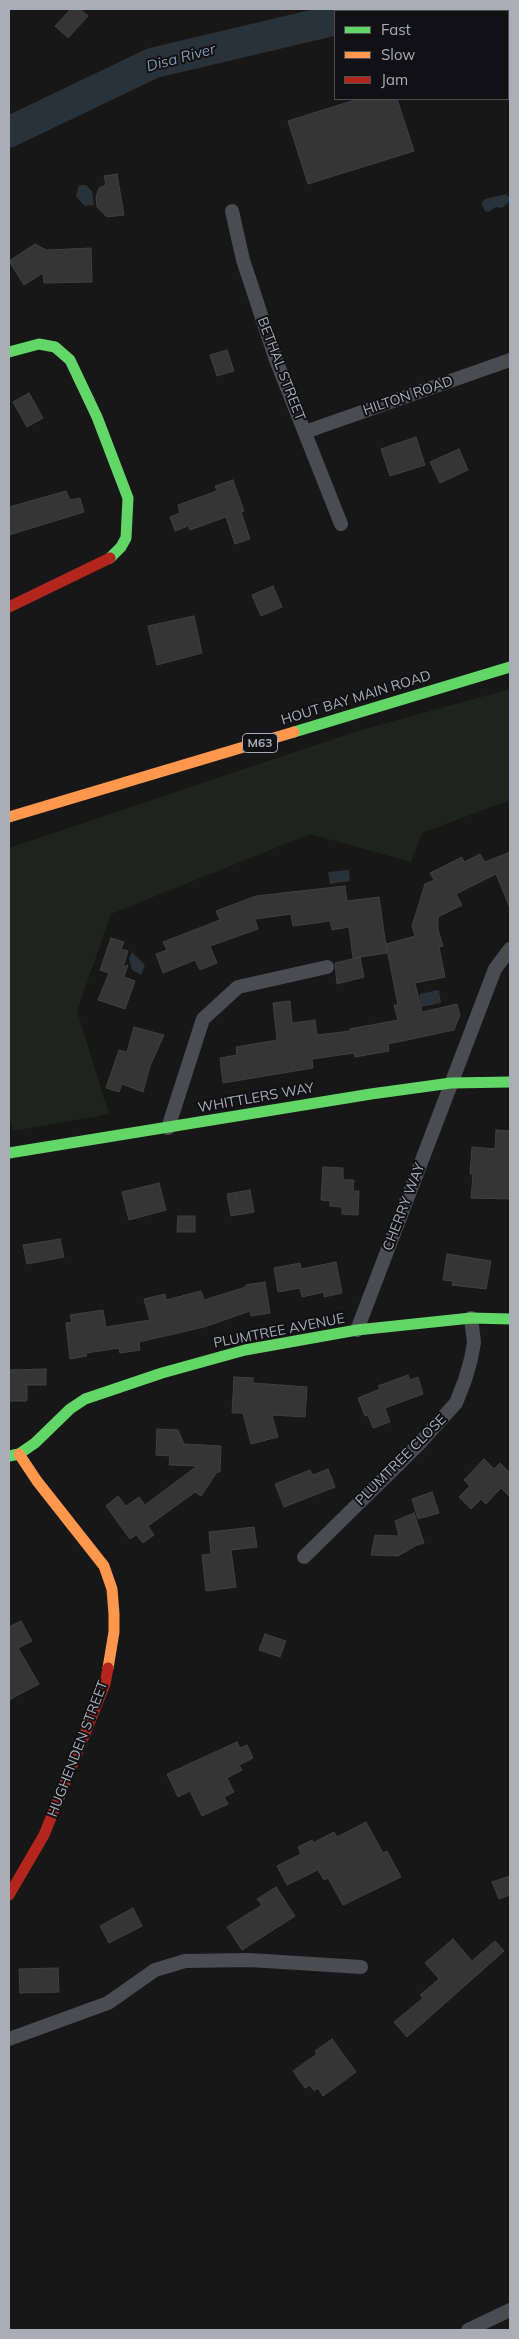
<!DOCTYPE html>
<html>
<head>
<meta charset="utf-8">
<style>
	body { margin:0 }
	#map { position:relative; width:519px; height:2339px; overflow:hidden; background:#171717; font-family:Mulish,sans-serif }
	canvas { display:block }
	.frame { position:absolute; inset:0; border:10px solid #a8adb8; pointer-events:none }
	.legend { position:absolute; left:334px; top:10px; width:175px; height:90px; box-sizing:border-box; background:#111113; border:1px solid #4d4f55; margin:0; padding:6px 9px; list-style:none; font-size:15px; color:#a8adb8 }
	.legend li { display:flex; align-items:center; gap:10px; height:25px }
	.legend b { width:25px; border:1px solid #4d4f55 }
</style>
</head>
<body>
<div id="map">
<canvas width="519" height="2339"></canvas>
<div class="frame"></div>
<ul class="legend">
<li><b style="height:6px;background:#63d668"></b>Fast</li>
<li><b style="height:6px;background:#ff974d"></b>Slow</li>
<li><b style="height:6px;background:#b3261e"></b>Jam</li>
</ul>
</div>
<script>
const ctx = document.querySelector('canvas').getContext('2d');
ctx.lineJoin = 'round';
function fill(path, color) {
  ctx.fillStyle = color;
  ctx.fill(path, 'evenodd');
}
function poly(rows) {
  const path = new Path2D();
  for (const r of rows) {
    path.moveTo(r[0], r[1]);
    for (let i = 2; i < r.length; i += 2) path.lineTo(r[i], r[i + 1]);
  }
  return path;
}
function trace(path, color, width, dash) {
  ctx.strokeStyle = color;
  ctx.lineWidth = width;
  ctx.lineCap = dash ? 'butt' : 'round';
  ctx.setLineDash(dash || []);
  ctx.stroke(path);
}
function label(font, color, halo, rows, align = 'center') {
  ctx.font = font + ' Mulish,sans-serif';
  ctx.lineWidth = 4;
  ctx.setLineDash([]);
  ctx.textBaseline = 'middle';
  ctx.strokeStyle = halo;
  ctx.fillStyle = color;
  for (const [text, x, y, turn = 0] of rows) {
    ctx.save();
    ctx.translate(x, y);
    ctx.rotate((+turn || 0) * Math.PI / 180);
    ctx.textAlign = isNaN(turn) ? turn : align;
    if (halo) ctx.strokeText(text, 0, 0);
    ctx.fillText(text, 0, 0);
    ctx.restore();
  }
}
fill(poly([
	[510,689,510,800,422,833,411,862,310,834,111,914,77,1011,109,1114,13,1131,9,1116,9,848,354,732]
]), '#1d241e');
fill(poly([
	[79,185,86,185,92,191,94,205,85,206,80,201,76,196],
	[506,194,510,198,508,203,502,208,496,207,488,212,485,211,481,203,485,199],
	[349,870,350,881,330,884,328,872],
	[132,952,145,965,141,975,132,970,129,959],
	[439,990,441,1003,421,1007,419,994]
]), '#2a3239');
trace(poly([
	[373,11,383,9],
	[9,132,153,63,335,20]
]), '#2a3239', 31);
const building = poly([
	[71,9,80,9,88,16,68,38,55,26,71,9],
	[358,99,397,99,414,151,308,184,288,121,358,99],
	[117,174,124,215,107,217,97,207,96,197,99,188,106,185,104,176,117,174],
	[35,244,46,250,91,248,92,282,44,283,43,273,24,285,9,261,35,244],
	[227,350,234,371,217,376,210,355,227,350],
	[29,393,43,418,27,427,13,402,29,393],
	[416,437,425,465,390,476,381,449,416,437],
	[459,449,468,470,440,483,430,462,459,449],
	[233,480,244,511,241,512,250,539,235,544,226,517,190,530,188,526,175,531,170,517,180,513,178,505,217,491,215,486,233,480],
	[66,491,70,500,80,498,84,512,9,535,9,507,66,491],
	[273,586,282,607,261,616,252,595,273,586],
	[194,616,202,653,157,665,148,626,194,616],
	[510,852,510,908,496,874,456,894,462,905,438,917,438,930,443,946,439,947,445,977,415,983,422,1012,457,1004,460,1015,454,1030,388,1044,389,1051,355,1057,354,1053,312,1059,313,1068,223,1083,220,1058,237,1055,236,1047,277,1040,273,1003,290,1001,292,1023,315,1020,317,1035,350,1031,350,1029,398,1020,394,1005,398,1005,386,944,415,936,412,926,425,884,434,880,430,873,462,857,464,862,480,854,485,862,510,852],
	[345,886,347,901,379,897,387,953,353,958,349,927,332,930,330,921,293,926,291,914,255,919,258,929,210,946,217,963,200,970,195,960,163,973,156,954,167,950,163,942,220,920,216,911,256,896,345,886],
	[111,938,124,942,121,949,128,951,123,967,128,965,124,977,135,981,125,1009,98,1000,109,973,100,970,111,938],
	[360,957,364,977,337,984,335,963,360,957],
	[134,1027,164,1035,150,1066,143,1092,122,1084,119,1092,106,1088,119,1050,127,1052,134,1027],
	[496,1130,510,1131,510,1199,471,1198,473,1174,470,1174,472,1147,495,1149,496,1130],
	[323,1167,343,1168,343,1180,354,1180,353,1191,359,1191,358,1215,342,1214,342,1207,330,1206,330,1201,321,1200,323,1167],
	[159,1183,166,1210,129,1220,122,1192,159,1183],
	[250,1190,254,1212,231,1216,227,1194,250,1190],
	[178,1216,195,1216,195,1232,177,1232,178,1216],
	[60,1239,64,1257,27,1264,23,1245,60,1239],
	[447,1254,491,1261,486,1289,452,1285,453,1281,443,1280,447,1254],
	[336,1262,342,1293,324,1297,324,1292,302,1297,300,1288,278,1292,274,1268,300,1263,301,1269,336,1262],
	[265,1282,270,1313,251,1316,250,1311,204,1327,139,1342,140,1350,120,1353,119,1348,86,1353,87,1356,70,1359,66,1323,72,1322,70,1315,103,1310,106,1327,150,1320,144,1299,165,1294,166,1300,201,1291,204,1300,246,1287,246,1285,265,1282],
	[46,1369,46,1385,27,1385,27,1401,9,1401,9,1370,46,1369],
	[408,1375,410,1380,418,1377,423,1394,385,1408,390,1422,373,1428,368,1415,365,1416,358,1398,380,1389,378,1386,408,1375],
	[234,1377,253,1378,253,1383,307,1387,305,1417,272,1415,278,1437,251,1444,243,1413,232,1413,234,1377],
	[157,1429,178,1430,184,1444,221,1446,220,1472,217,1472,201,1496,195,1492,148,1526,154,1535,143,1543,136,1535,130,1539,106,1506,118,1496,126,1506,139,1497,145,1505,197,1466,169,1465,170,1456,156,1455,157,1429],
	[484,1459,494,1469,500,1463,510,1473,510,1497,501,1488,486,1504,481,1499,471,1509,459,1497,470,1486,464,1480,484,1459],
	[328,1469,335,1487,284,1507,275,1484,310,1470,313,1475,328,1469],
	[432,1492,439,1513,418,1519,412,1499,432,1492],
	[414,1513,424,1543,417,1545,398,1556,371,1555,375,1535,399,1536,395,1521,414,1513],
	[254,1527,257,1547,231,1550,236,1587,206,1591,202,1555,211,1554,209,1532,254,1527],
	[21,1621,32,1641,18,1648,39,1684,9,1700,9,1627,21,1621],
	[265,1634,286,1641,280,1657,259,1650,265,1634],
	[237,1742,240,1748,247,1745,253,1758,239,1765,242,1770,227,1778,234,1792,224,1797,228,1804,202,1816,190,1791,178,1797,167,1774,237,1742],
	[366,1822,383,1853,387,1851,401,1877,343,1905,328,1878,324,1880,318,1870,287,1885,277,1866,301,1854,298,1847,312,1840,313,1843,334,1832,337,1837,366,1822],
	[510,1876,510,1895,499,1899,492,1882,510,1876],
	[276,1887,295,1916,242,1950,227,1927,262,1905,257,1899,276,1887],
	[133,1908,142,1926,109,1943,100,1926,133,1908],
	[453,1939,472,1961,495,1941,504,1951,407,2037,394,2022,423,1998,420,1995,439,1979,425,1963,453,1939],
	[58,1968,59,1992,20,1993,19,1969,58,1968],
	[332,2039,356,2072,323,2096,318,2088,314,2091,310,2085,305,2088,293,2071,317,2054,315,2051,332,2039]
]);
fill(building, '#353536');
trace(building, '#3f4043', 1);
trace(poly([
	[232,211,243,260,276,360,341,524],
	[305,432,510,360],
	[168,1128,203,1019,238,987,327,967],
	[357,1330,495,969,510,949],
	[304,1557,417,1446,456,1403,465,1380,471,1359,474,1342,471,1318],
	[9,2039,108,2003,155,1970,185,1961,249,1960,361,1967],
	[468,2330,510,2310]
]), '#4b4c50', 14);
trace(poly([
	[9,352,39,344,55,347,70,360,97,417,128,498,126,538,121,547,110,558],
	[294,732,510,667],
	[9,1153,371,1094,451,1083,510,1082],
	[9,1456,19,1454,35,1443,70,1409,85,1399,162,1373,245,1350,357,1330,471,1318,510,1319]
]), '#63d668', 11);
trace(poly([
	[9,817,294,732],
	[19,1454,37,1481,104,1566,112,1589,114,1614,114,1632,108,1668]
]), '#ff974d', 11);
trace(poly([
	[9,607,110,558],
	[9,1895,44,1835,105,1684,108,1668]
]), '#b3261e', 11);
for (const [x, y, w] of [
	[260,743,35]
]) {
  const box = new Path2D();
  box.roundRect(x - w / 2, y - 9.5, w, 19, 4);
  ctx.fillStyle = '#111113';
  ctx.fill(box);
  trace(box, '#a8adb8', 1);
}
label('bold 12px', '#a8adb8', null, [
	["M63",260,743]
]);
label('14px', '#a8adb8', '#111113', [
	["BETHAL STREET",281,369,69],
	["HILTON ROAD",408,396,-19],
	["HOUT BAY MAIN ROAD",356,698,-17],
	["WHITTLERS WAY",256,1098,-10],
	["CHERRY WAY",404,1207,-69],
	["PLUMTREE AVENUE",279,1331,-11],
	["PLUMTREE CLOSE",401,1460,-45],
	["HUGHENDEN STREET",78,1749,-69]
]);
label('italic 15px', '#7f9bb3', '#111113', [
	["Disa River",181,58,-15]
]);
</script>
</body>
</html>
